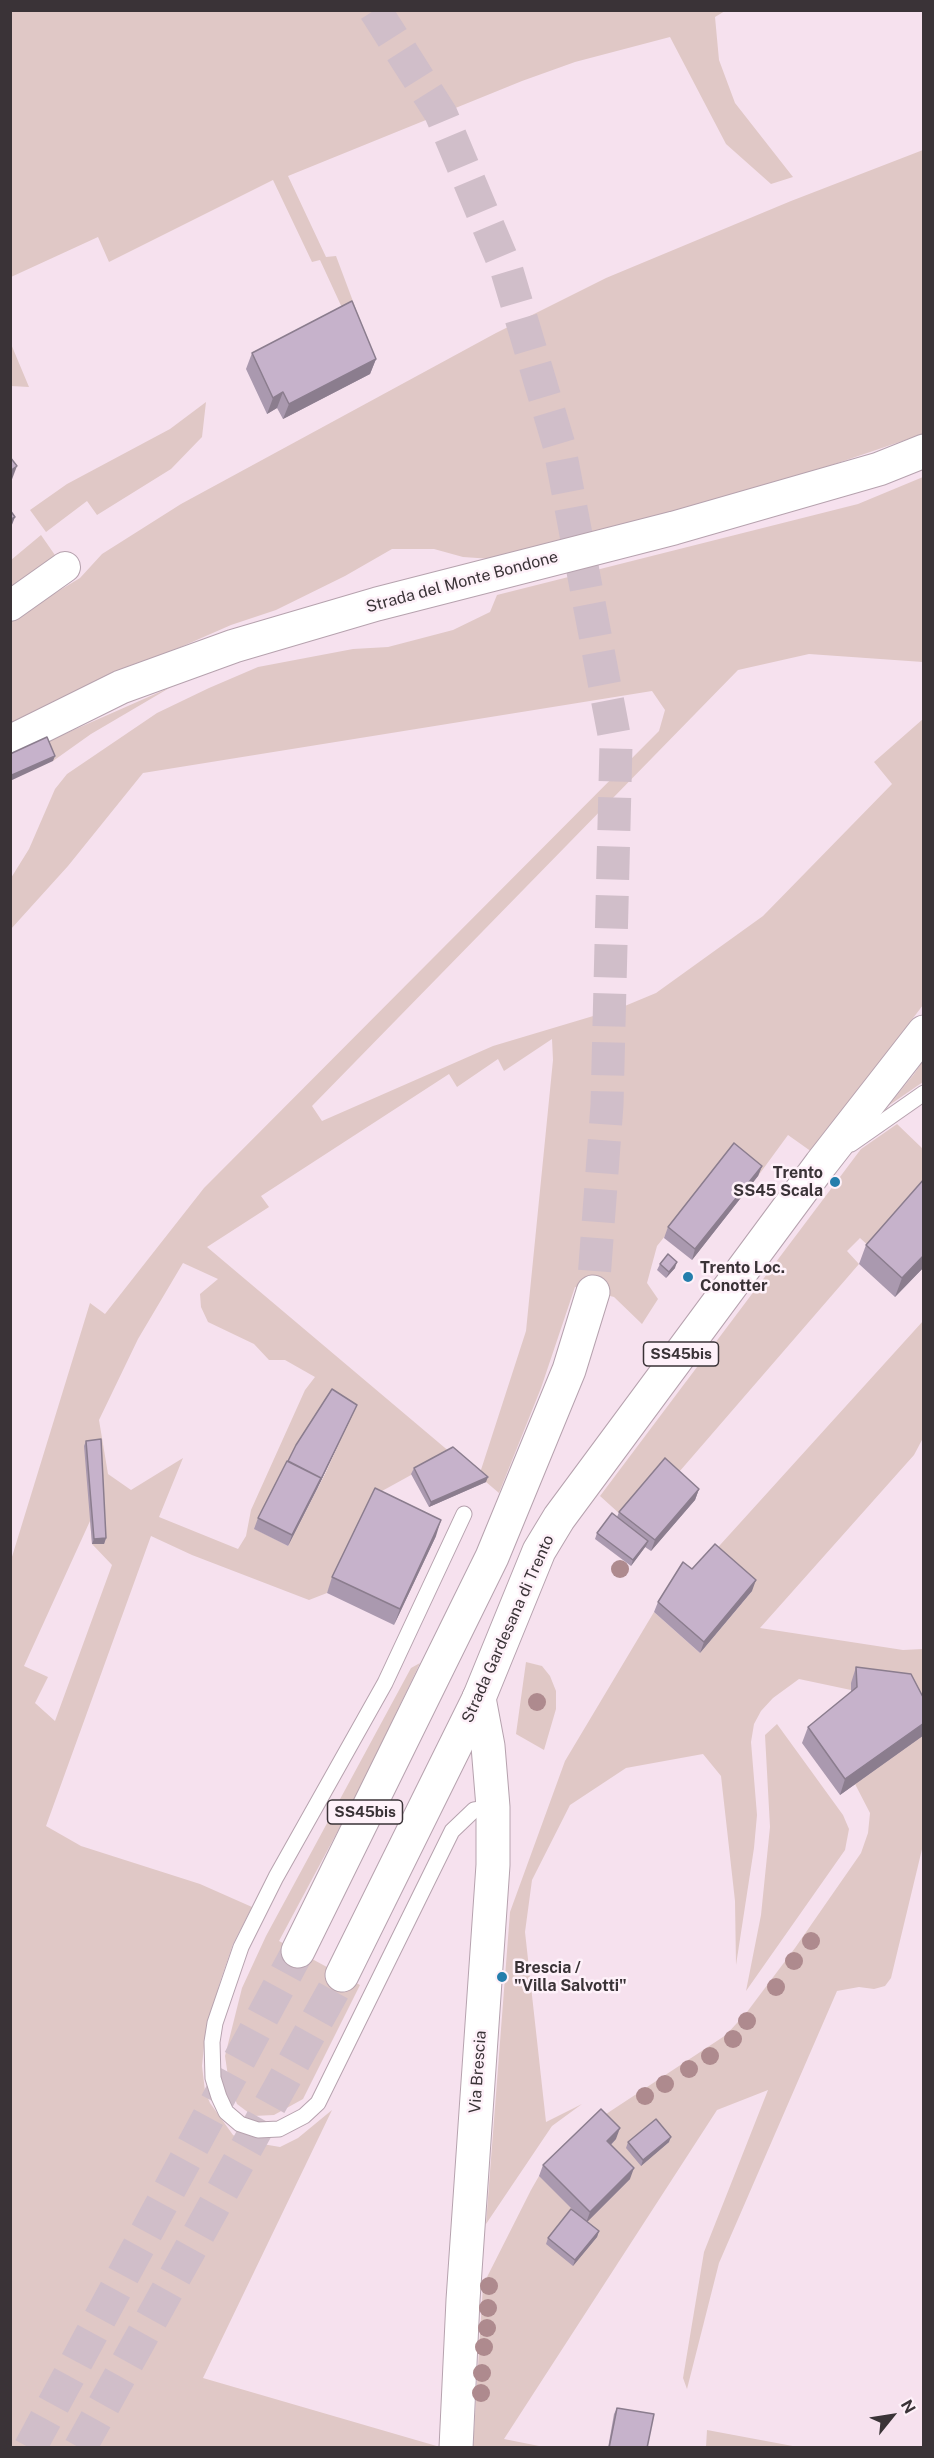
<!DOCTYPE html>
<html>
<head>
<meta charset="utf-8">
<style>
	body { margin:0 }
	#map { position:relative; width:934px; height:2458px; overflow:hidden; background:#f6e1ee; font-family:"Public Sans",sans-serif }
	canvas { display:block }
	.frame { position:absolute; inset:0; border:12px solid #3a3337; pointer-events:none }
	.north { position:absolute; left:862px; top:2386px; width:60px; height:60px; -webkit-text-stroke:4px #fef1f9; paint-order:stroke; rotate:60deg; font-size:16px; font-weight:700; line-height:24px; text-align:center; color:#3a3337 }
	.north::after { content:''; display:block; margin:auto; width:21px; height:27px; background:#3a3337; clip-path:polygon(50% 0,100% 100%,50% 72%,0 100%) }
</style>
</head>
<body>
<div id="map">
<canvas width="934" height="2458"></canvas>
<div class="frame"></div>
<div class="north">N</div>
</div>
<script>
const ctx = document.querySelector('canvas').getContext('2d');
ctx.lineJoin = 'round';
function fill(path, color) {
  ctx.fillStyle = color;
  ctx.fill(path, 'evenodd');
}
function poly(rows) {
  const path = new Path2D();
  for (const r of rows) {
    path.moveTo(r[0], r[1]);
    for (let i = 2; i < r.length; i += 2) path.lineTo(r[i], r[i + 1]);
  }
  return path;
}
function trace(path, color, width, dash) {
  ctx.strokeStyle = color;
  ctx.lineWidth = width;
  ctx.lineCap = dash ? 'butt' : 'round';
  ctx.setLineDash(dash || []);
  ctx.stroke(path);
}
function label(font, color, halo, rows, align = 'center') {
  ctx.font = font + ' "Public Sans",sans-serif';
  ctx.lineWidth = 5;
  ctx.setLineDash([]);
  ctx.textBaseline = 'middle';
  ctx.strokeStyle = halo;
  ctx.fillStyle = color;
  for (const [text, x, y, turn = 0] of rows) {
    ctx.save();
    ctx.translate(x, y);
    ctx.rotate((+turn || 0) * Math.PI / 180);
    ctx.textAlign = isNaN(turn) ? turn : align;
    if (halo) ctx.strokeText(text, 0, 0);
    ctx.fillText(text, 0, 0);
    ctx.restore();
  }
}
fill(poly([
	[10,11,725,11,715,17,719,60,735,103,793,177,771,184,726,144,670,37,575,62,522,81,288,176,326,257,336,256,360,320,350,325,320,260,312,262,273,180,109,262,98,237,11,277],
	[923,150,923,434,782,482,492,559,463,557,434,549,392,549,345,576,276,610,231,625,142,664,11,725,10,620,80,578,102,554,181,504,496,333,606,278,791,201],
	[10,344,11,344,29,387,11,386],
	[206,402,202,437,171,469,97,515,87,501,46,532,30,510,67,484,170,429],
	[923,477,923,662,809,654,738,670,312,1106,322,1121,493,1046,620,1008,656,993,763,916,892,784,874,762,923,719,923,1005,812,1152,788,1135,758,1176,730,1155,657,1246,647,1283,658,1299,642,1324,614,1297,575,1287,541,1388,499,1493,479,1476,526,1331,553,1060,552,1039,504,1071,498,1059,457,1087,449,1074,261,1196,269,1207,207,1247,451,1453,382,1491,370,1503,327,1593,309,1600,192,1555,151,1536,46,1826,81,1846,200,1884,252,1907,233,1944,220,1982,205,2036,202,2066,205,2091,210,2103,233,2135,245,2141,280,2147,298,2138,332,2110,203,2378,440,2447,11,2447,11,1560,90,1303,105,1314,204,1188,659,731,665,710,652,691,143,773,68,866,11,929,11,878,29,849,55,789,67,774,157,713,209,688,258,667,353,649,388,647,453,630,490,612,497,595,858,504],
	[183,1263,218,1279,200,1294,201,1307,208,1322,254,1344,269,1360,285,1360,315,1377,305,1390,251,1510,246,1536,238,1549,159,1517,183,1458,131,1490,108,1474,99,1420,138,1339],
	[354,1410,325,1474,288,1546,255,1529],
	[90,1521,92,1544,112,1565,55,1721,35,1703,48,1677,24,1666],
	[41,535,57,558,11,594,11,560],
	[171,687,91,734,53,761,10,758],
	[923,1061,923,1082,888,1106,914,1074],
	[897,1124,923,1149,923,1191,872,1249,860,1238,847,1251,859,1264,673,1479,621,1515,600,1496,861,1149],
	[923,1321,923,1438,914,1455,760,1628,903,1650,923,1649,923,1726,851,1683,851,1690,799,1679,773,1698,761,1711,754,1724,751,1742,757,1815,754,1848,736,1965,735,1901,721,1776,703,1754,626,1768,570,1805,532,1880,525,1932,546,2122,582,2104,552,2126,486,2224,510,1912,565,1761,654,1612,700,1653,752,1591,711,1555],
	[526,1662,542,1666,550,1676,556,1691,556,1709,544,1750,516,1734],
	[420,1663,357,1795,279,1941,360,1985,303,2099,274,2115,253,2116,237,2104,229,2083,225,2056,242,1988,266,1936,411,1668],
	[777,1724,843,1815,849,1829,845,1850,746,1991,761,1915,770,1827,765,1735],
	[923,1735,923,1845,891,1978,885,1986,874,1989,859,1987,837,1991,719,2263,687,2389,683,2378,704,2252,768,2090,717,2110,504,2439,544,2447,473,2448,483,2285,531,2190,539,2176,597,2120,726,2035,747,2012,795,1948,861,1853,868,1833,870,1813,855,1784],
	[707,2430,798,2447,706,2447]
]), '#e0c8c6');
trace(poly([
	[375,10,441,114,507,271,559,445,616,745,607,1105,593,1292],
	[30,2448,298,1951],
	[80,2448,342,1975]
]), '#d0bec9', 33, [33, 16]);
const lane = poly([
	[851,1144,924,1093],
	[464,1514,385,1683,276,1877,241,1947,215,2023,212,2042,213,2078,219,2097,226,2112,240,2124,258,2130,279,2129,304,2116,318,2103,452,1831,474,1810,493,1807]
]);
const street = poly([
	[10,606,65,567]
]);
const secondary = poly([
	[10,742,121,687,234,646,377,604,674,528,879,469,924,451],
	[456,2448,463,2300,493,1865,493,1807,488,1746,479,1698]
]);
const primary = poly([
	[479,1698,539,1551,559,1518,821,1164,924,1032]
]);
const highway = poly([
	[298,1951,492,1557,569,1370,593,1292],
	[342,1975,479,1698]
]);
trace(lane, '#b6a2ae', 17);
trace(street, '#b6a2ae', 32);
trace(secondary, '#b6a2ae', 35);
trace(primary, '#b6a2ae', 35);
trace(highway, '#b6a2ae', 35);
trace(lane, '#fff', 15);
trace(street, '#fff', 30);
trace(secondary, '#fff', 33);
trace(primary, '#fff', 33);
trace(highway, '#fff', 33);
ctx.fillStyle = '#ae8a8e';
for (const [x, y] of [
	[620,1569],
	[537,1702],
	[811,1941],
	[794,1961],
	[776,1987],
	[747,2021],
	[733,2039],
	[710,2056],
	[689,2069],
	[665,2084],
	[645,2096],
	[489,2286],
	[488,2308],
	[487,2328],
	[484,2347],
	[482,2373],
	[481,2393]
]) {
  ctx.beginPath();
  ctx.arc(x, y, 9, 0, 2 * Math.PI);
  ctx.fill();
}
fill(poly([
	[252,353,376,359,370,374,283,419,277,408,267,414,246,369],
	[762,1166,758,1176,692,1260,664,1238,668,1227],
	[924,1179,924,1267,895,1297,859,1264,866,1245],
	[660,1264,675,1268,666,1278,657,1270],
	[357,1405,317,1489,288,1546,254,1529,258,1518,288,1461],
	[86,1441,106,1538,104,1544,92,1544,84,1446],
	[414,1468,486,1482,429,1507,411,1474],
	[699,1489,695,1500,651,1551,645,1547,631,1566,595,1539,597,1533,617,1517,619,1512],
	[436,1536,394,1625,327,1593,332,1577],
	[692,1569,752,1591,700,1653,654,1612,658,1602],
	[856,1667,924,1699,924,1735,840,1795,802,1743,808,1727,851,1692,851,1683],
	[616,2139,611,2145,630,2179,587,2222,599,2231,597,2237,573,2266,546,2244,548,2238,576,2213,539,2176,543,2165],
	[628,2142,669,2142,641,2166,626,2148],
	[617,2408,647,2448,608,2448,614,2414]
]), '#aa99af');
fill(poly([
	[376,359,370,374,283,419,289,404],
	[283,392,277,408,267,414,273,398],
	[17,466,11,482,10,482,10,471],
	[15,517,10,530,10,520],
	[55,756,53,761,10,781,12,775],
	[762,1166,758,1176,692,1260,695,1249],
	[924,1255,924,1267,895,1297,902,1278],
	[677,1262,675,1268,666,1278,669,1272],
	[357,1405,317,1489,288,1546,292,1535],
	[488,1477,486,1482,429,1507,431,1502],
	[699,1489,695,1500,651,1551,655,1540],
	[441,1520,436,1536,394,1625,400,1609],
	[106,1538,104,1544,92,1544,94,1539],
	[648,1541,646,1546,631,1566,633,1560],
	[756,1580,752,1591,700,1653,704,1642],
	[924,1723,924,1735,840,1795,845,1779],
	[620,2128,616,2139,603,2152,607,2141],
	[671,2137,669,2142,641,2166,643,2160],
	[634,2168,630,2179,586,2223,590,2212],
	[599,2231,597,2237,573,2266,575,2260]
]), '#8b7d8e');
const building = poly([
	[352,301,376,359,289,404,283,392,273,398,252,353,352,301],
	[10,457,17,466,10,471,10,457],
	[10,510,15,517,10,520,10,510],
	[47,737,55,756,12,775,10,772,10,754,47,737],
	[734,1143,762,1166,695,1249,668,1227,734,1143],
	[924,1179,924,1255,902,1278,866,1245,924,1179],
	[668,1254,677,1262,669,1272,660,1264,668,1254],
	[332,1389,357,1405,319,1483,321,1478,288,1461,296,1445,332,1389],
	[101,1439,106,1538,94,1539,86,1441,101,1439],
	[453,1447,488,1477,431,1502,414,1468,453,1447],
	[665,1458,699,1489,655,1540,619,1512,665,1458],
	[287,1461,321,1478,292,1535,258,1518,287,1461],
	[375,1488,441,1520,400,1609,332,1577,375,1488],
	[612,1513,648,1541,633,1560,597,1533,612,1513],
	[715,1544,756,1580,704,1642,658,1602,683,1562,692,1569,715,1544],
	[856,1667,911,1674,924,1699,924,1723,845,1779,808,1727,857,1687,856,1667],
	[601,2109,620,2128,607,2141,634,2168,590,2212,543,2165,601,2109],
	[656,2119,671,2137,643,2160,628,2142,656,2119],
	[571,2209,599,2231,575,2260,548,2238,571,2209],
	[617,2408,654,2414,647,2448,609,2448,617,2408]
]);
fill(building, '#c6b2cb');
trace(building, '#8b7d8e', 1.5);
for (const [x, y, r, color] of [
	[835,1182,6,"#247eac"],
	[688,1277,6,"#247eac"],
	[502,1977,6,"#247eac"]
]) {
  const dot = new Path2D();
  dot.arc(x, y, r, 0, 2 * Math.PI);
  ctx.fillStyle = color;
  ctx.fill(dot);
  trace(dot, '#fef1f9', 2);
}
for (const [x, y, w] of [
	[681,1354,75],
	[365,1812,75]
]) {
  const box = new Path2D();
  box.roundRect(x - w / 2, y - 12, w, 24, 4.5);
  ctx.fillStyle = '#fef1f9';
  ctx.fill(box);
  trace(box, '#3a3337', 1.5);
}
label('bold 15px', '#3a3337', null, [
	["SS45bis",681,1354],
	["SS45bis",365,1812]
]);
label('16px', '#3a3337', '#fef1f9', [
	["Strada del Monte Bondone",462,582,-15],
	["Strada Gardesana di Trento",508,1629,-66],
	["Via Brescia",478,2072,-86]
]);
label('bold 16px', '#3a3337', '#fef1f9', [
	["Trento",823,1173,"right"],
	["SS45 Scala",823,1191,"right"],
	["Trento Loc.",700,1268],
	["Conotter",700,1286],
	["Brescia /",514,1968],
	["\"Villa Salvotti\"",514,1986]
], 'left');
</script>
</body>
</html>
